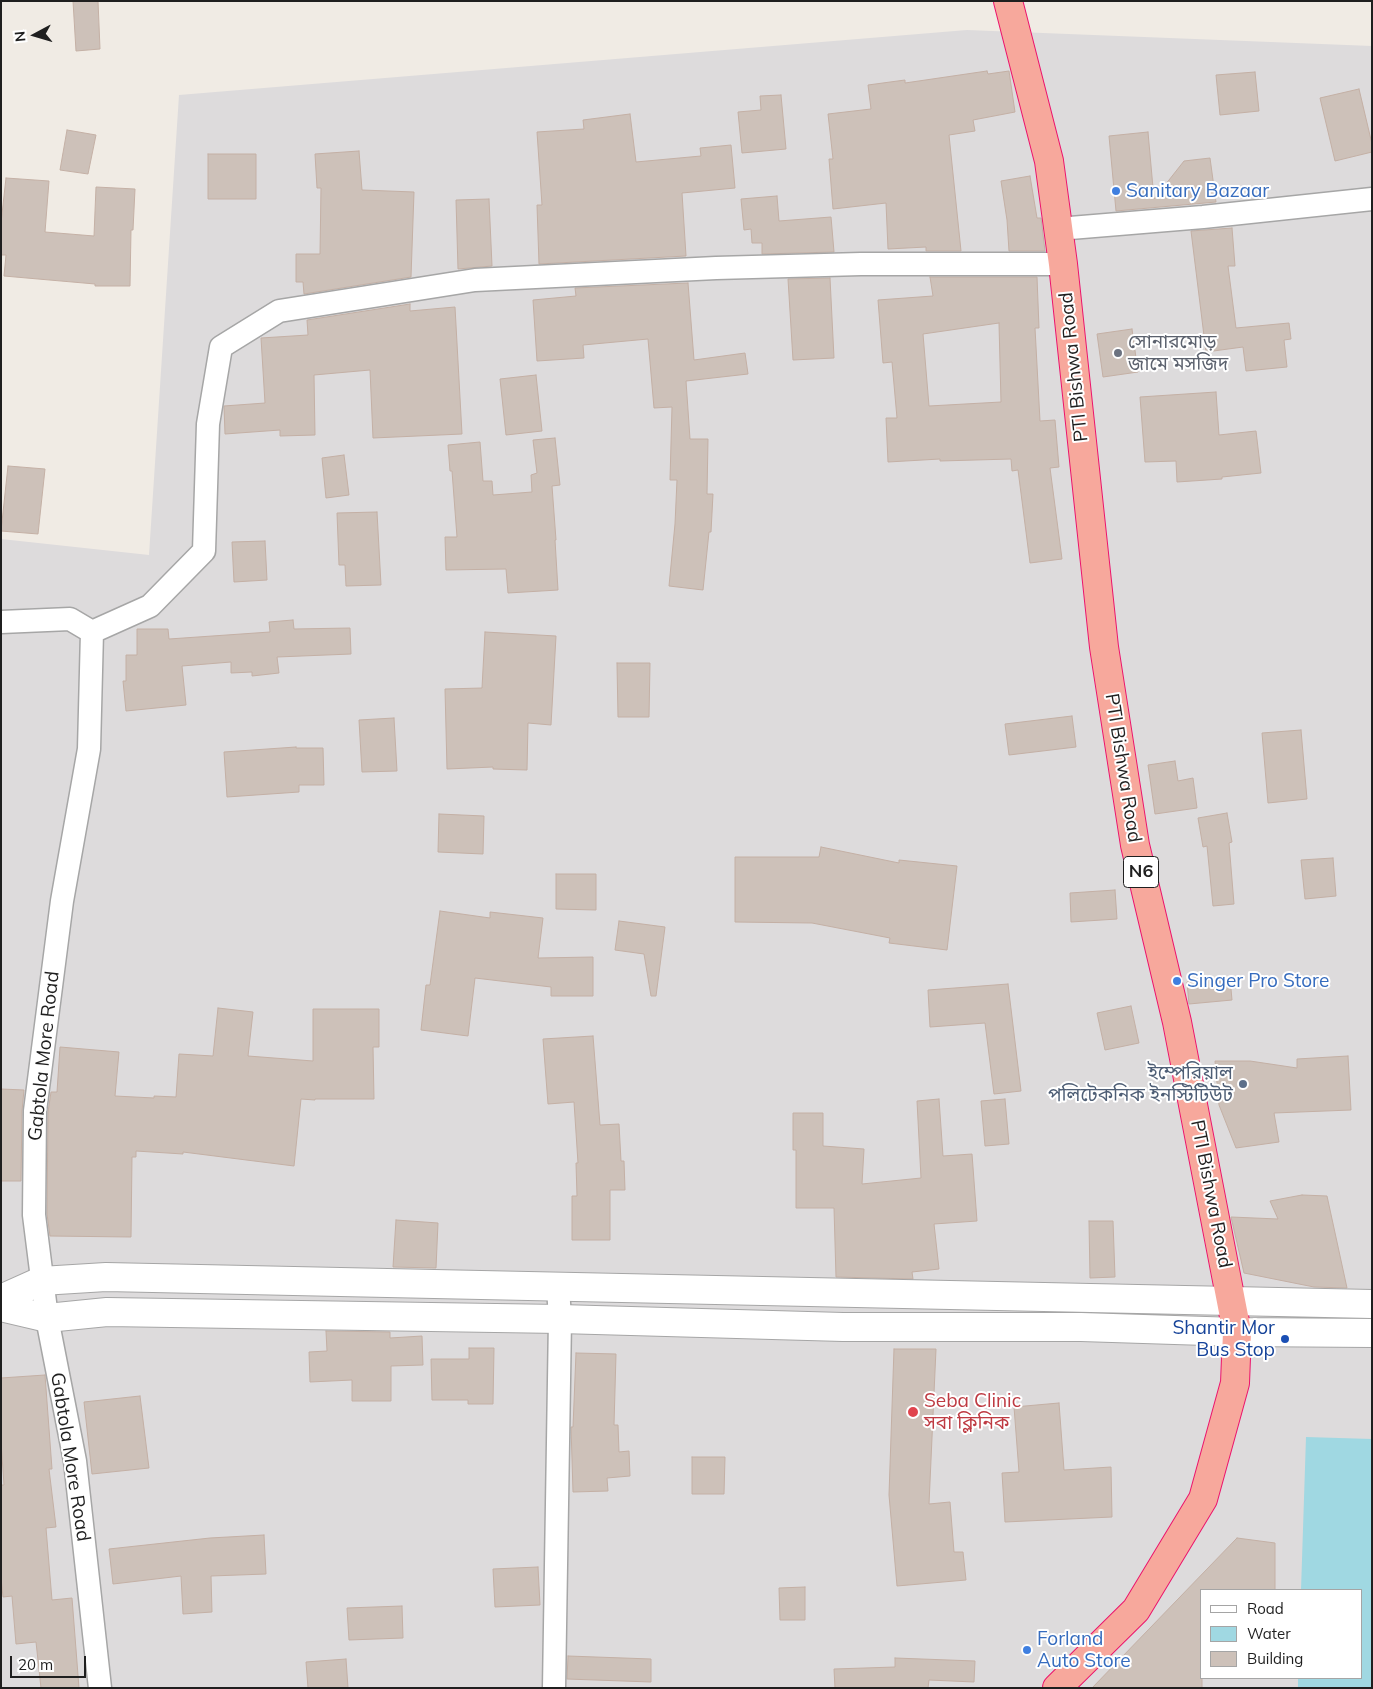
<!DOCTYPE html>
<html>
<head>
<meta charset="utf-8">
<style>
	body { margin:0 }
	#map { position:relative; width:1373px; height:1689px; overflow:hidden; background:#f0ebe4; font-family:Mulish,sans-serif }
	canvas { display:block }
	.frame { position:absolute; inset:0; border:2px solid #1f1f1f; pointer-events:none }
	.legend { position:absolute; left:1200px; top:1589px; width:162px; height:90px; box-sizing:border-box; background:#fff; border:1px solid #a5a5a5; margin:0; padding:6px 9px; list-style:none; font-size:15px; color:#1f1f1f }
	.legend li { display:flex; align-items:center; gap:10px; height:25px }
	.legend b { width:25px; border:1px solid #a5a5a5 }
	.north { position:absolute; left:10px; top:10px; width:50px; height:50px; -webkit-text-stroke:4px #fff; paint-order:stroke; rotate:264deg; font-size:14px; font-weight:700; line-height:20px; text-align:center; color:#1f1f1f }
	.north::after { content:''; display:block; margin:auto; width:18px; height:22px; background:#1f1f1f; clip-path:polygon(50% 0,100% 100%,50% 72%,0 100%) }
	.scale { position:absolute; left:10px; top:1656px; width:76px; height:22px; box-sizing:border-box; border:2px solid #1f1f1f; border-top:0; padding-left:6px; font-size:15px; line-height:18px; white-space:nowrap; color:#1f1f1f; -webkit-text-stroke:4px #fff; paint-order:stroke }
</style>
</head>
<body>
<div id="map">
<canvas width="1373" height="1689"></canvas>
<div class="frame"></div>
<ul class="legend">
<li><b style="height:6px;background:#fff"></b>Road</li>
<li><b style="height:14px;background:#a0d8e2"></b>Water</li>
<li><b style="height:14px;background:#cdc1b9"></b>Building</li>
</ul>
<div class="north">N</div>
<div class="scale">20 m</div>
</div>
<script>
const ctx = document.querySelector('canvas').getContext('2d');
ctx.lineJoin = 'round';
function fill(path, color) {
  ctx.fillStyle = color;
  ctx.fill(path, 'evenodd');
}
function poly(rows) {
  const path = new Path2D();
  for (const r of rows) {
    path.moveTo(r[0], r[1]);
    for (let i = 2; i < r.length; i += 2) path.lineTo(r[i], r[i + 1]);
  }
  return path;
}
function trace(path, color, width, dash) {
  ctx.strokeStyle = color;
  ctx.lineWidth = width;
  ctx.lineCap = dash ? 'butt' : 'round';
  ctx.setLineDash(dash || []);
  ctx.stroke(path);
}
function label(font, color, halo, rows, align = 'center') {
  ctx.font = font + ' Mulish,"Noto Sans Bengali",sans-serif';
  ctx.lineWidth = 4;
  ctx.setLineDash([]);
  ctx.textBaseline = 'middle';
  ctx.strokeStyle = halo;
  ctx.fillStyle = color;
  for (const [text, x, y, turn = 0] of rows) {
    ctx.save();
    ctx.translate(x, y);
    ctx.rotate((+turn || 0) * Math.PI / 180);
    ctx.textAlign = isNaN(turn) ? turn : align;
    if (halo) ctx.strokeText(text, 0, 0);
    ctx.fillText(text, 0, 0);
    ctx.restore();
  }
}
fill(poly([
	[967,30,1372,46,1372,1688,1,1688,1,539,149,555,179,95],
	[1202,1590,1362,1590,1362,1678,1202,1678]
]), '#dddbdc');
fill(poly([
	[1306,1437,1372,1439,1372,1688,1298,1688,1298,1678,1362,1678,1362,1590,1301,1590]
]), '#a0d8e2');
const building = poly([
	[73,1,98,1,100,49,76,51,73,1],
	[987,71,988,74,1009,71,1015,112,973,120,975,131,949,135,961,251,926,251,926,247,888,249,886,203,833,209,829,159,833,159,828,114,871,109,868,85,905,80,905,83,987,71],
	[1255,72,1259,111,1220,115,1216,75,1255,72],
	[1359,89,1372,144,1372,152,1335,161,1320,98,1359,89],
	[781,95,786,149,742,153,738,112,761,110,760,96,781,95],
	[630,114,636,162,701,156,700,148,731,145,735,188,682,193,686,256,539,264,537,205,542,205,537,132,584,129,583,120,630,114],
	[67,130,96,135,88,174,60,170,67,130],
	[1148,132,1154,199,1184,161,1210,158,1216,202,1116,211,1109,136,1148,132],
	[359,151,362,190,414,192,411,277,304,294,303,282,296,282,296,254,320,254,321,188,317,188,315,154,359,151],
	[208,154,256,154,256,199,208,199,208,154],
	[1030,176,1037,218,1041,218,1045,251,1009,251,1007,220,1001,181,1030,176],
	[6,178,49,181,45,232,94,236,96,187,135,189,133,230,131,230,130,286,95,286,95,284,4,276,6,255,1,255,1,223,6,178],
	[777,196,779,221,831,217,834,252,762,254,762,243,752,243,751,229,744,230,741,199,777,196],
	[489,199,492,266,458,269,456,200,489,199],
	[1232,228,1235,266,1228,266,1236,328,1289,323,1291,339,1284,340,1287,367,1246,371,1243,347,1206,352,1191,231,1232,228],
	[930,277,1037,277,1039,328,1035,328,1040,421,1055,420,1059,467,1050,468,1062,559,1030,563,1018,470,1012,471,1011,459,940,461,940,459,888,462,886,418,897,418,892,362,883,363,878,300,933,296,930,277],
	[999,323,1001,402,929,406,923,334,999,323],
	[830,278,834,358,793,360,788,279,830,278],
	[688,283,694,360,745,353,748,374,686,381,690,439,708,439,707,494,713,494,711,532,709,532,703,590,669,586,675,524,677,480,670,480,672,407,654,408,648,339,583,345,584,358,537,361,533,300,576,296,575,288,688,283],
	[410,304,410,311,455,307,462,434,373,438,370,370,314,375,315,435,280,436,280,430,225,434,224,406,265,403,261,338,308,335,307,320,410,304],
	[1132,329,1138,372,1103,377,1097,334,1132,329],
	[536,375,542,431,506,435,500,379,536,375],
	[1216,392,1219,435,1256,431,1261,473,1222,477,1222,479,1177,482,1176,461,1145,462,1140,397,1216,392],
	[555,438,560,485,552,486,556,540,555,540,558,590,508,593,506,569,446,570,445,537,457,537,452,471,450,471,448,445,480,442,483,481,492,481,493,495,532,492,531,475,537,473,533,440,555,438],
	[344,455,349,495,326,498,322,458,344,455],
	[8,466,45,469,38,534,1,531,8,466],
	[377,512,381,585,346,586,345,565,339,565,337,513,377,512],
	[265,541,267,580,234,582,232,542,265,541],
	[293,620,294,629,350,628,351,654,277,657,279,673,252,676,252,672,231,673,231,662,182,666,186,705,126,711,123,681,126,681,126,655,137,655,137,629,168,629,169,639,270,632,269,622,293,620],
	[485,632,556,636,551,725,528,723,527,770,493,769,493,767,447,769,445,689,482,688,485,632],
	[617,663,650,663,649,717,618,717,617,663],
	[1072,716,1076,747,1009,755,1005,724,1072,716],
	[394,718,397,771,362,772,359,720,394,718],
	[1301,730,1307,799,1268,803,1262,733,1301,730],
	[296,747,296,748,323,748,324,785,299,785,299,792,227,797,224,752,296,747],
	[1175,761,1178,781,1193,778,1197,808,1155,814,1148,765,1175,761],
	[1227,813,1232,842,1229,843,1234,904,1213,906,1207,846,1203,847,1198,818,1227,813],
	[439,814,484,816,483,854,438,852,439,814],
	[821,847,899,863,899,860,957,866,947,950,889,943,890,938,812,923,735,922,735,857,819,857,821,847],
	[1333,858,1336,896,1305,899,1301,860,1333,858],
	[556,874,596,874,596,910,556,909,556,874],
	[1115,890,1117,919,1071,922,1070,893,1115,890],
	[440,911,490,918,490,912,543,918,538,958,593,957,593,996,551,996,551,987,475,978,468,1036,421,1030,426,985,430,985,440,911],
	[619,921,665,927,656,996,651,996,644,954,615,950,619,921],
	[1230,978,1232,1000,1189,1004,1187,982,1230,978],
	[1008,984,1021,1091,994,1094,985,1023,930,1027,928,990,1008,984],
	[1131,1006,1139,1043,1105,1050,1097,1013,1131,1006],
	[218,1008,253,1012,248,1056,313,1061,313,1009,379,1009,379,1047,373,1047,374,1099,315,1099,315,1100,301,1099,294,1166,183,1152,183,1154,136,1151,136,1157,132,1157,131,1237,50,1236,47,1214,48,1112,51,1092,57,1092,60,1047,119,1052,115,1096,154,1098,154,1096,176,1097,179,1054,213,1056,218,1008],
	[593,1036,600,1125,619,1124,621,1161,624,1161,625,1190,610,1190,610,1240,572,1240,572,1196,577,1196,576,1163,578,1163,574,1102,548,1104,543,1039,593,1036],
	[1348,1056,1351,1110,1274,1113,1279,1142,1236,1148,1219,1105,1215,1061,1250,1061,1297,1068,1297,1059,1348,1056],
	[1,1089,24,1090,22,1111,21,1181,1,1181,1,1089],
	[939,1099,943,1156,972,1154,977,1221,934,1224,939,1269,912,1272,913,1279,836,1277,834,1208,796,1208,796,1150,793,1150,793,1113,823,1113,823,1146,864,1149,862,1184,921,1178,917,1101,939,1099],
	[1005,1099,1009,1144,985,1146,981,1101,1005,1099],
	[1302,1195,1327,1196,1347,1288,1314,1287,1244,1273,1231,1217,1278,1219,1270,1201,1302,1195],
	[396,1220,438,1223,436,1268,393,1267,396,1220],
	[1089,1221,1113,1221,1115,1277,1090,1278,1089,1221],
	[326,1331,390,1332,390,1338,422,1336,423,1365,391,1366,391,1401,352,1401,352,1380,310,1382,309,1352,327,1351,326,1331],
	[469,1348,494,1348,493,1404,468,1404,468,1400,432,1400,431,1359,469,1359,469,1348],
	[894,1349,936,1349,929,1504,950,1502,954,1552,963,1552,966,1580,897,1586,889,1495,894,1349],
	[576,1353,616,1354,614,1425,618,1425,619,1452,629,1451,630,1476,607,1478,608,1491,573,1492,571,1427,573,1427,576,1353],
	[45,1375,52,1469,49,1469,56,1527,46,1528,52,1600,72,1598,79,1688,41,1688,36,1642,16,1644,12,1596,3,1597,1,1578,1,1485,4,1485,1,1442,1,1378,45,1375],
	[140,1396,149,1468,92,1474,84,1402,140,1396],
	[1059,1403,1064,1470,1111,1467,1112,1517,1005,1522,1002,1473,1019,1472,1014,1407,1059,1403],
	[692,1457,725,1457,724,1494,692,1494,692,1457],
	[264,1535,266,1574,211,1576,212,1612,183,1614,181,1576,113,1584,109,1549,210,1538,264,1535],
	[1237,1538,1275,1543,1275,1590,1202,1590,1202,1688,1092,1688,1237,1538],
	[538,1567,540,1605,495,1607,493,1569,538,1567],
	[805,1587,805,1620,780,1620,779,1588,805,1587],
	[402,1606,403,1638,349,1640,347,1608,402,1606],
	[568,1656,651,1659,651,1682,567,1679,568,1656],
	[895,1658,975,1661,974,1682,929,1680,928,1688,835,1688,834,1669,895,1667,895,1658],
	[346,1659,348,1688,308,1688,306,1662,346,1659]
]);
fill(building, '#cdc1b9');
trace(building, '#c4b0a5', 1);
const minor = poly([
	[1058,229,1203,217,1372,199],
	[1,622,70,619,92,632],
	[92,632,150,606,204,551,208,424,221,347,279,311,475,280,716,268,861,264,1063,264],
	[92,632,89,749,62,901,35,1111,34,1215,47,1318,75,1461,100,1688],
	[554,1688,560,1319,558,1287]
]);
const tertiary = poly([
	[1,1299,41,1281,106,1277,1372,1304],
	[1,1307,47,1318,107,1312,560,1319,843,1327,1081,1327,1237,1332,1372,1333]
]);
const trunk = poly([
	[1008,1,1049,161,1063,264,1104,647,1135,845,1177,1022,1237,1332,1235,1383,1203,1499,1136,1610,1057,1688]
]);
trace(minor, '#a6a6a6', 25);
trace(tertiary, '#a6a6a6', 30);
trace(trunk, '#ec136c', 30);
trace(minor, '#fff', 22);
trace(tertiary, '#fff', 28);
trace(trunk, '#f7a89c', 28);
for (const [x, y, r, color] of [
	[1116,191,5,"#3f7fe0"],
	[1118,353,5,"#6b7280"],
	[1177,981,5,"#3f7fe0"],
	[1243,1084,5,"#5c6f8a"],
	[1285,1339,5,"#1a4fb4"],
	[913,1412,6,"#e0444e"],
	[1027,1650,5,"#3f7fe0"]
]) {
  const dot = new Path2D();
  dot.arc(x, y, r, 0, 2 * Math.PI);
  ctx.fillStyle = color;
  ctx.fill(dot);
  trace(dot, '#fff', 2);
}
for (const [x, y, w] of [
	[1141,872,35]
]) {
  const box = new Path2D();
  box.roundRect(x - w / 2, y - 15.5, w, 31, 4);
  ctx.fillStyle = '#fff';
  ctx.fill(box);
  trace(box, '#1f1f1f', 1);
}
label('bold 18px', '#1f1f1f', null, [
	["N6",1141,872]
]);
label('19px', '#366cbe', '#fff', [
	["Sanitary Bazaar",1126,191],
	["Singer Pro Store",1187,981],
	["Forland",1037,1639],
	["Auto Store",1037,1661]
], 'left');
label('19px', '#5b616d', '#fff', [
	["সোনারমোড়",1128,342],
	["জামে মসজিদ",1128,364]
], 'left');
label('19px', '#1f1f1f', '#fff', [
	["PTI Bishwa Road",1074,367,-96],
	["PTI Bishwa Road",1123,768,81],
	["Gabtola More Road",44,1056,-84],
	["PTI Bishwa Road",1211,1194,79],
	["Gabtola More Road",70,1457,81]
]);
label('19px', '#4e5e75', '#fff', [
	["ইম্পেরিয়াল",1233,1073],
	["পলিটেকনিক ইনস্টিটিউট",1233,1095]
], 'right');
label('19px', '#164399', '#fff', [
	["Shantir Mor",1275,1328],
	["Bus Stop",1275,1350]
], 'right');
label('19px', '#be3a42', '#fff', [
	["Seba Clinic",924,1401],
	["সবা ক্লিনিক",924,1423]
], 'left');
</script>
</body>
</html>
